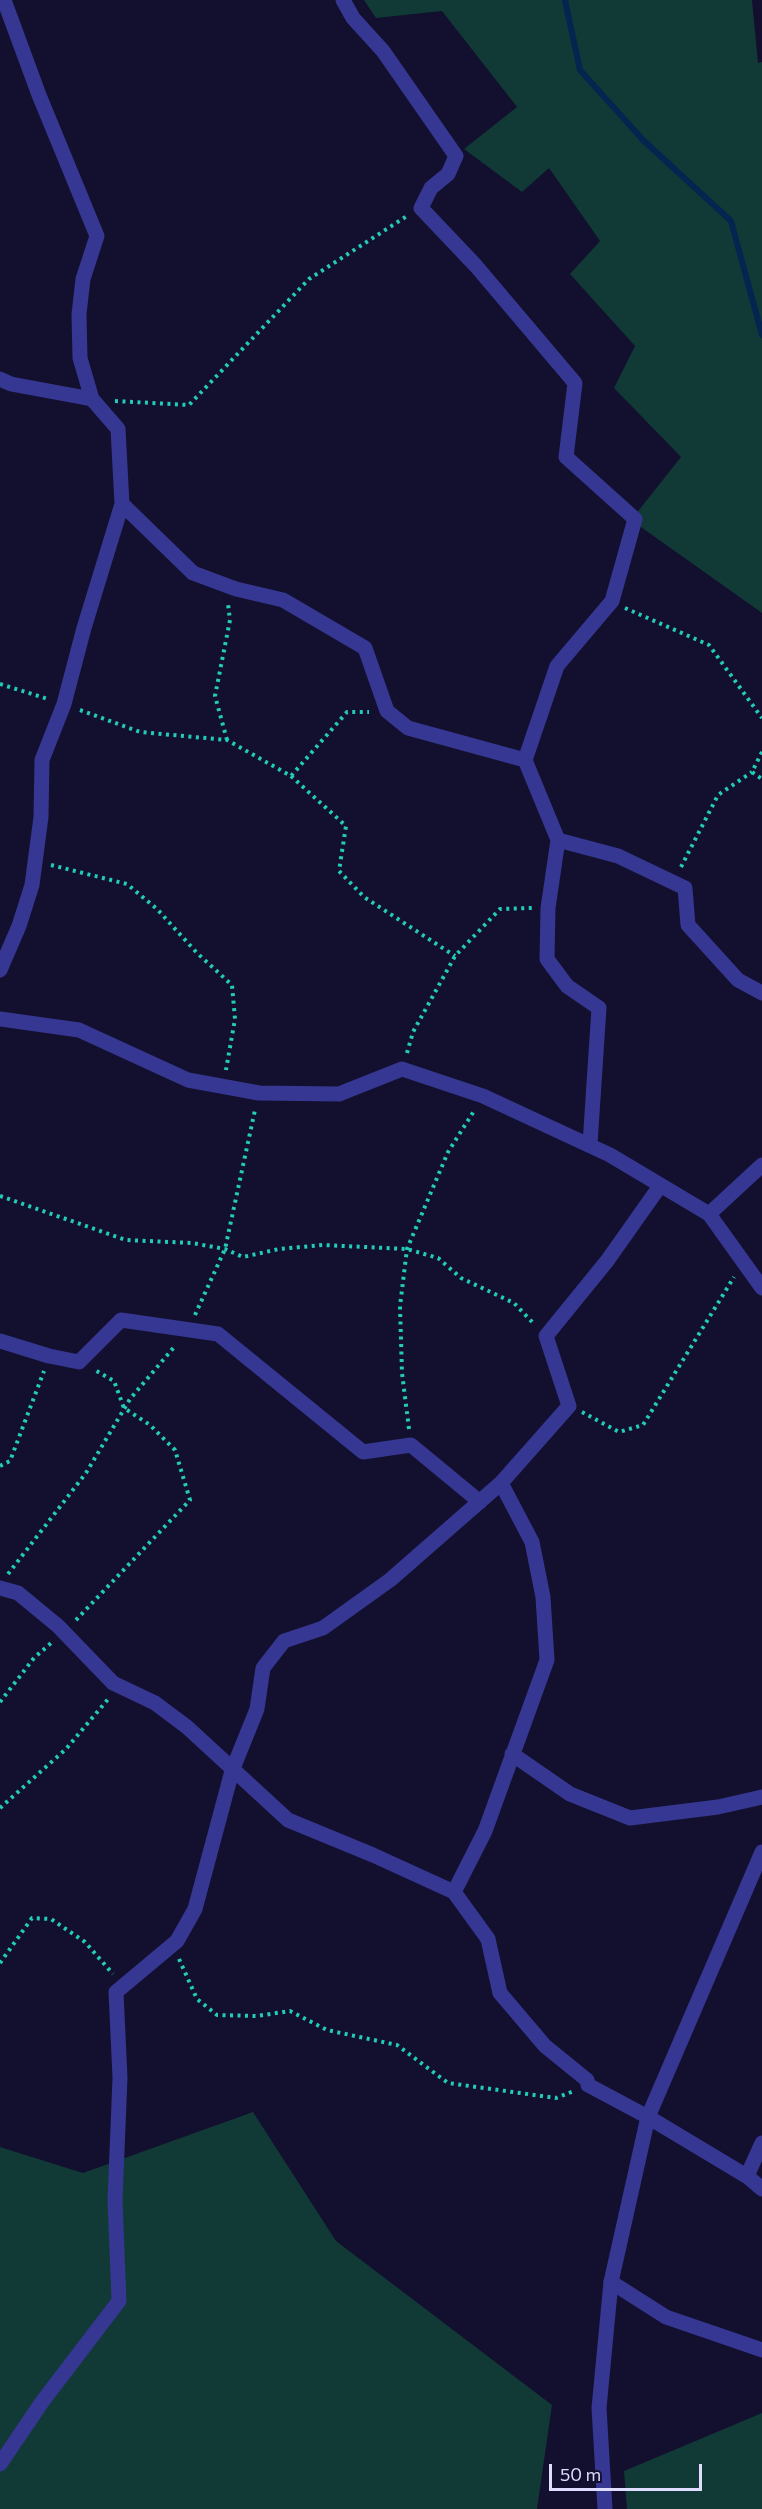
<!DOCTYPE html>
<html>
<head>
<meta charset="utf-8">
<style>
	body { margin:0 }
	#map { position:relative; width:762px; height:2509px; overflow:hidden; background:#130f2e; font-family:Commissioner,sans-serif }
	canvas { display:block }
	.scale { position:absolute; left:549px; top:2464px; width:153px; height:27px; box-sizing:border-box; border:3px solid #dedcff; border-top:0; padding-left:8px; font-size:18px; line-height:21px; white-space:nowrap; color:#dedcff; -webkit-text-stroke:4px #130f2e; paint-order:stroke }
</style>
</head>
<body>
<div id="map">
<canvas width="762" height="2509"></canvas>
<div class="scale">50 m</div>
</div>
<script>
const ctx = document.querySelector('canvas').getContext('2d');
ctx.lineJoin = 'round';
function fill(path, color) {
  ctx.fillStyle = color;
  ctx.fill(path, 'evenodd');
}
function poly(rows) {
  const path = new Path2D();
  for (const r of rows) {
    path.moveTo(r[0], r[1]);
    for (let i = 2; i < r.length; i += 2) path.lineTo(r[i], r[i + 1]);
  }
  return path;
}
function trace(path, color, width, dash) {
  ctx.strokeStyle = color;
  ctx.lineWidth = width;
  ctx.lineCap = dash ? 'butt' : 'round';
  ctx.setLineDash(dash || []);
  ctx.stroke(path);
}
fill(poly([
	[364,0,752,0,758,63,762,62,762,613,631,520,681,457,614,388,635,346,570,274,600,241,549,168,522,192,464,149,517,107,442,11,376,18],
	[253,2112,336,2241,552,2405,537,2509,0,2509,0,2147,83,2173],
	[762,2413,762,2509,627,2509,624,2471]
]), '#113936');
trace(poly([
	[565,0,580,70,643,140,731,221,762,335]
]), '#052551', 6);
trace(poly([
	[115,401,189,405,309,279,407,216],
	[625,608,709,645,762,718],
	[0,684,48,699],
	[80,710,140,732,227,740,291,776,347,712,369,712],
	[227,740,215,696,230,620,228,604],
	[762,752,752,772,762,779],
	[291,776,346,826,339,871,364,897,455,956],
	[51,865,127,884,157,909,197,953,232,985,235,1019,226,1070],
	[681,867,718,795,752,772],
	[407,1053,413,1032,455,956,500,909,532,908],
	[0,1196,126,1240,192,1243,225,1249,243,1257,279,1249,323,1245,407,1249,438,1258,461,1278,514,1303,535,1325],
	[195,1315,225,1249,255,1110],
	[582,1412,619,1432,643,1425,734,1277],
	[409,1429,402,1373,400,1306,407,1249,448,1152,474,1111],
	[0,1466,10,1461,44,1371],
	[8,1574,86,1473,130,1399,175,1346],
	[76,1620,190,1500,175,1450,150,1425,124,1408,114,1381,93,1369],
	[0,1702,34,1658,51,1643],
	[0,1808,66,1749,109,1698],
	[179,1959,197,1999,217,2015,257,2016,290,2011,327,2030,397,2045,448,2083,556,2098,574,2091],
	[0,1963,32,1918,51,1919,85,1942,113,1974]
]), '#23ccb8', 4, [3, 4.5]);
trace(poly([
	[343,0,353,18,383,51,456,156,448,174,431,188,421,208,476,266,575,383,566,457,635,519,612,601,557,666,525,760],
	[0,379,11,384,92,399],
	[122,504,193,573,236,589,283,600,365,648,387,711,408,728,525,760,558,840,548,908,547,959,567,986,599,1008,590,1144],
	[558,840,618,856,685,888,688,925,738,980,762,993],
	[0,970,19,926,32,885,41,817,42,760,64,704,84,628,122,504,118,429,92,399,80,358,79,314,83,279,97,236,39,95,4,0],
	[0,1019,79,1030,188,1080,259,1093,339,1094,402,1069,483,1096,610,1155,709,1214,762,1288],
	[709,1214,762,1165],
	[0,1341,49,1356,79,1362,121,1320,218,1334,363,1452,411,1445,480,1502],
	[0,1588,18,1593,58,1626,113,1683,155,1703,187,1727,288,1820,373,1855,454,1892,488,1939,500,1993,545,2046,587,2080,588,2085,648,2117,748,2177,762,2189],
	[512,1754,570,1794,630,1818,718,1807,762,1797],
	[454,1892,485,1831,547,1660,543,1597,532,1542,501,1483],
	[747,2176,762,2143],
	[611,2282,666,2317,762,2350],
	[0,2464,42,2402,119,2301,115,2200,120,2078,116,1992,177,1941,195,1909,232,1771,257,1709,263,1668,284,1641,323,1628,390,1580,501,1483,569,1406,546,1336,607,1261,660,1186]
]), '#353792', 15);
trace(poly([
	[605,2509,599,2408,611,2282,648,2117,762,1852]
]), '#353792', 15);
</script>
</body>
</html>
